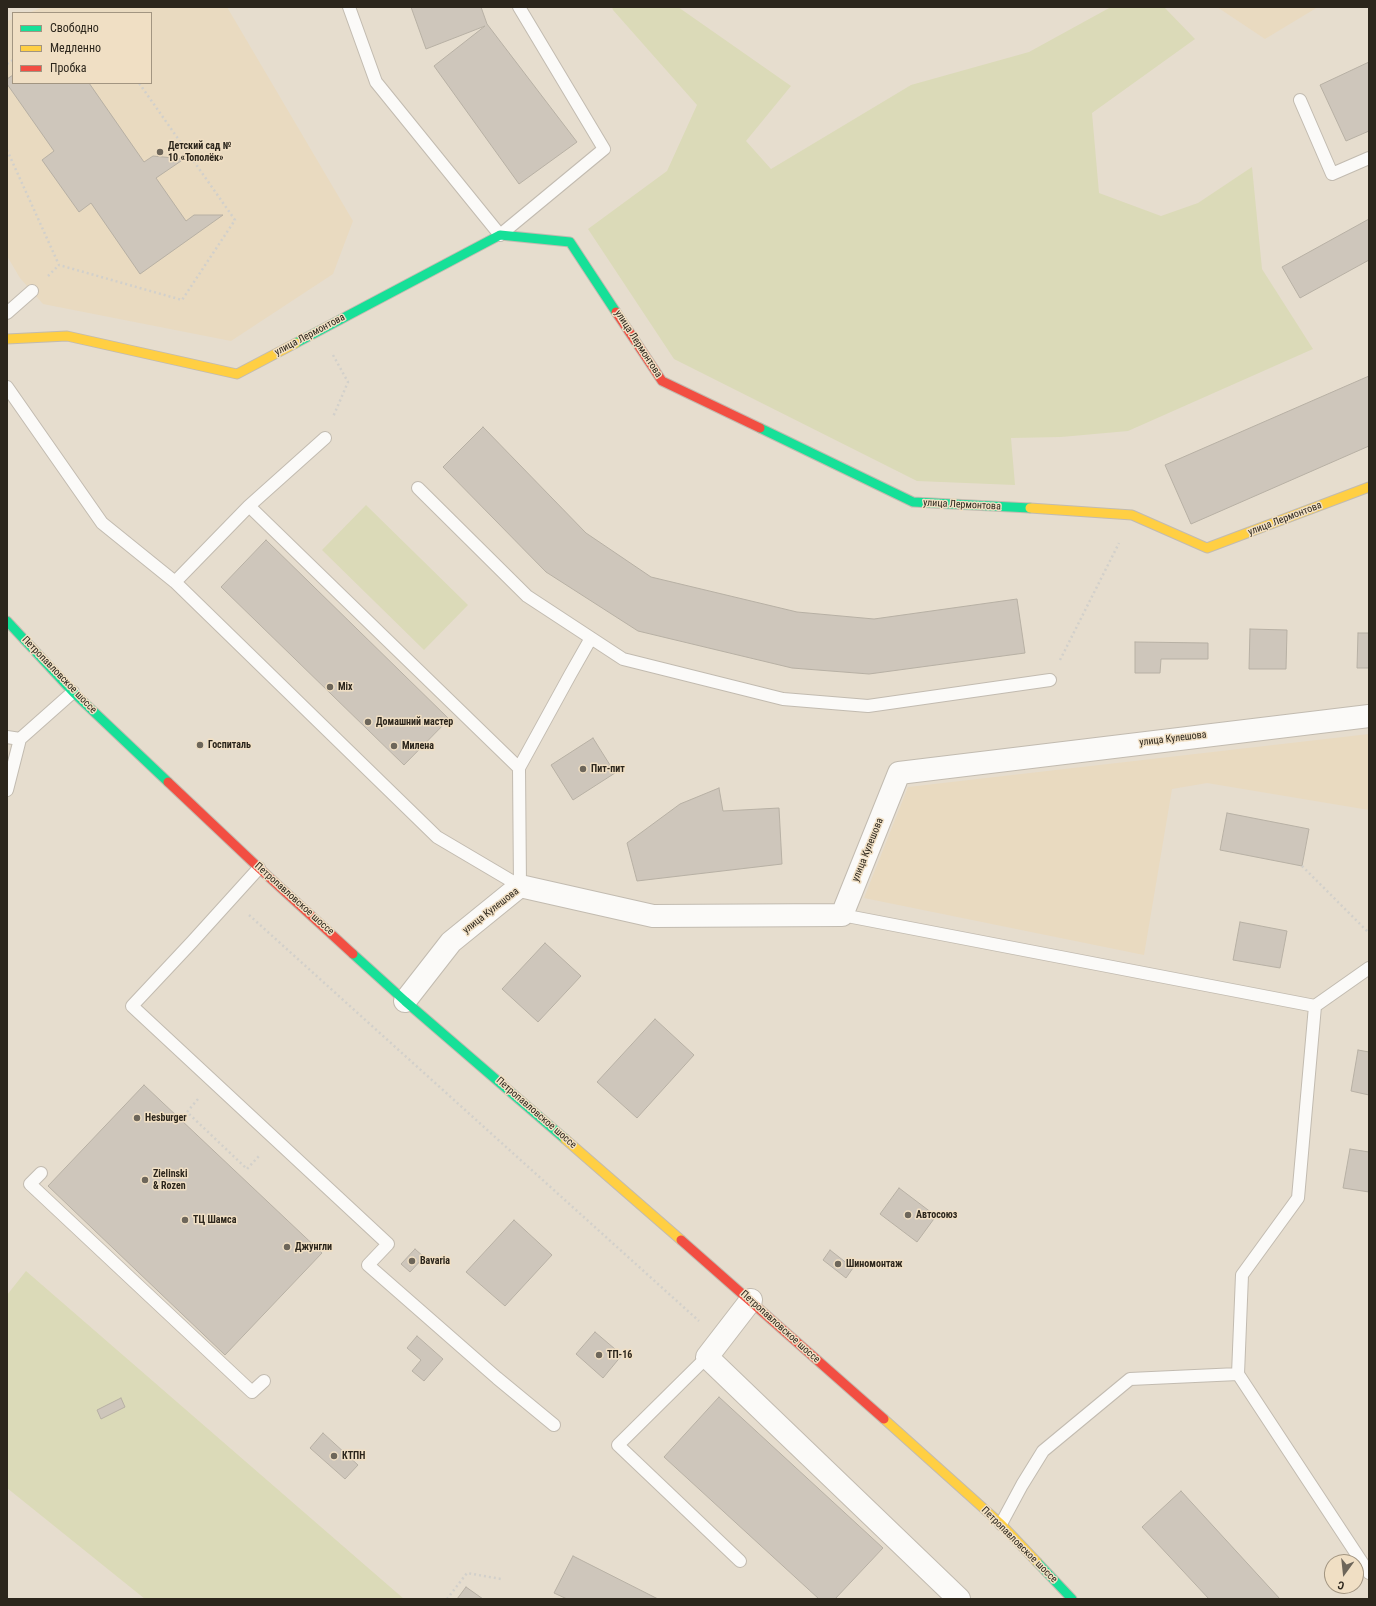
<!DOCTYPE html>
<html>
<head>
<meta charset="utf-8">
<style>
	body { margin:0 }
	#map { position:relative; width:1376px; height:1606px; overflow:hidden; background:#e6ddce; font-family:"Roboto Condensed",sans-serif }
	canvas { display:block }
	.frame { position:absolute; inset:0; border:8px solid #2c261c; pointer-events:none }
	.legend { position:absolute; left:12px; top:12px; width:140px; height:72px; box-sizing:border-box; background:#f0dfc4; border:1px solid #a29581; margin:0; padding:5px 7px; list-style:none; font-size:12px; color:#2c261c }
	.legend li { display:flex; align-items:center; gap:8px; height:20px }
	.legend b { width:20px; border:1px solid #a29581 }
	.north { position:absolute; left:1324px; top:1554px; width:40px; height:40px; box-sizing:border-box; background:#f0dfc4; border:1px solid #a29581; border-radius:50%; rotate:195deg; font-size:11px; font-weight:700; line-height:16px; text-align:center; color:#2c261c }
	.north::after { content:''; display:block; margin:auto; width:14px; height:18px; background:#6d665a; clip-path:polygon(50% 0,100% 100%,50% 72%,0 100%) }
</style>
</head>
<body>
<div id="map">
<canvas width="1376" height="1606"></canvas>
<div class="frame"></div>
<ul class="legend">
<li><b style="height:5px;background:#16e098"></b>Свободно</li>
<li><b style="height:5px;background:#ffcf43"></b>Медленно</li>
<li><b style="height:5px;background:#f24e42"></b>Пробка</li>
</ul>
<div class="north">С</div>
</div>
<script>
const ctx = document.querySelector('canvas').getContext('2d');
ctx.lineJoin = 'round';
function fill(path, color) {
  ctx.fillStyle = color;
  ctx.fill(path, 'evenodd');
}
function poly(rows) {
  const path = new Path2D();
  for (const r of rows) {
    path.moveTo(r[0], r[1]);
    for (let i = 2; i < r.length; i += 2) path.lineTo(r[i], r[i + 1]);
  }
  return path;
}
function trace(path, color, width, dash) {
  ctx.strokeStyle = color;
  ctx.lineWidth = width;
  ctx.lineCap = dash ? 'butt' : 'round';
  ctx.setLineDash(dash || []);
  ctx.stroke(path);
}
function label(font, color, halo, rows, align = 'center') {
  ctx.font = font + ' "Roboto Condensed",sans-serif';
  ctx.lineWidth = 3;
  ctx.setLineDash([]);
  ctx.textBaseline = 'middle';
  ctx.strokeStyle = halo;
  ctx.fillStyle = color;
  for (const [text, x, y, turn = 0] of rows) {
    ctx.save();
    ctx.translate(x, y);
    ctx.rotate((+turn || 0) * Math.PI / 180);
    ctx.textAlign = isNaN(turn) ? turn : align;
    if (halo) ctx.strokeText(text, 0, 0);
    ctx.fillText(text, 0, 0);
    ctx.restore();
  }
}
fill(poly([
	[44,7,227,7,353,221,333,274,231,341,43,304,20,278,7,256,7,21,13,19,13,83,151,83,151,13,28,13],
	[1217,7,1318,7,1265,39],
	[1369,734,1369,810,1207,783,1172,789,1144,955,864,898,908,787]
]), '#e9dac0');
fill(poly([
	[612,7,678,7,791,86,746,141,771,169,911,85,1029,52,1111,7,1164,7,1195,39,1092,113,1099,193,1161,216,1198,203,1252,167,1262,269,1313,349,1128,431,1061,437,1011,438,1015,485,917,481,674,359,588,229,667,171,697,105,613,10],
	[366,505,468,605,424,650,322,550],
	[26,1271,404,1599,145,1599,7,1488,7,1295]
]), '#dbdab8');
const building = poly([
	[411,7,481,7,487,24,577,142,519,184,434,66,485,26,426,49,411,7],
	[1369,62,1369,131,1346,141,1320,85,1369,62],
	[13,75,13,83,89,83,144,162,153,156,184,159,156,178,186,221,194,215,223,215,140,274,91,203,79,212,42,160,54,151,7,84,7,79,13,75],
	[1369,219,1369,260,1300,298,1282,267,1369,219],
	[1369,376,1369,446,1191,524,1165,465,1369,376],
	[483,427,586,533,651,577,797,612,874,619,1017,599,1025,653,869,674,792,668,638,631,546,572,443,467,483,427],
	[266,540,449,719,404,765,221,587,266,540],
	[1250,629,1287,630,1286,669,1249,669,1250,629],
	[1358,633,1369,633,1369,668,1357,668,1358,633],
	[1135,642,1208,643,1208,659,1161,659,1160,673,1135,673,1135,642],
	[593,738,615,773,573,800,551,765,593,738],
	[719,788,723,811,779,808,782,864,637,881,627,843,680,804,719,788],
	[1227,813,1309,829,1302,866,1220,850,1227,813],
	[1240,922,1287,931,1280,968,1233,960,1240,922],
	[545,943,581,976,538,1022,502,989,545,943],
	[655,1019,694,1055,637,1118,597,1082,655,1019],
	[1358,1050,1369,1052,1369,1095,1351,1091,1358,1050],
	[144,1085,322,1253,225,1355,48,1186,144,1085],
	[1350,1149,1369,1152,1369,1192,1343,1188,1350,1149],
	[899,1188,936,1216,917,1242,880,1214,899,1188],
	[514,1220,552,1255,505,1306,466,1272,514,1220],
	[415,1249,424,1257,410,1272,401,1264,415,1249],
	[830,1250,853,1268,846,1278,823,1260,830,1250],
	[595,1332,622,1355,603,1378,576,1354,595,1332],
	[417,1336,443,1359,424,1381,412,1371,421,1360,407,1348,417,1336],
	[719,1397,883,1548,835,1599,819,1599,664,1457,719,1397],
	[121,1398,125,1407,101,1419,97,1410,121,1398],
	[323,1433,358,1465,345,1479,310,1448,323,1433],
	[1181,1491,1280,1599,1209,1599,1142,1527,1181,1491],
	[573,1556,658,1599,567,1599,554,1593,573,1556],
	[466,1587,483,1599,457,1599,466,1587]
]);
fill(building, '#cec6bb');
trace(building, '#b7b0a4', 1);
const lane = poly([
	[349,7,376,82,500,235,604,149,519,7],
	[1300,100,1332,174,1369,158],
	[7,313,32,291],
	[7,387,102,523,175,582],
	[325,438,249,506,175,582,437,837,520,886],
	[418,488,527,596,623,659,783,699,868,706,1050,680],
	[249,506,519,768,520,886],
	[7,737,20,739],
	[519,768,570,675,591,638],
	[7,790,20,739,73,692],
	[259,868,192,942,132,1006,388,1244,368,1265,497,1378,554,1425],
	[842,915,1315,1006,1369,968],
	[41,1173,30,1184,252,1392,264,1381],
	[707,1357,618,1445,740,1561],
	[1238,1374,1242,1275,1298,1198,1315,1006],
	[1001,1524,1022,1485,1043,1451,1130,1379,1238,1374,1369,1573]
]);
const street = poly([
	[405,1001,451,942,520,886,653,916,842,915,899,773,1369,716],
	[751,1300,707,1357,959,1599]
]);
const fast = poly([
	[296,343,500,235,570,242,616,312],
	[760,428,913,502,1030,508],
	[7,621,73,692,168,782],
	[353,954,405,1001,565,1139],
	[1037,1562,1072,1599]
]);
const slow = poly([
	[7,339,67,336,237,374,296,343],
	[1030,508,1132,515,1207,548,1369,487],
	[565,1139,681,1240],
	[884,1419,1001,1524,1037,1562]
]);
const jam = poly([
	[616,312,662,381,760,428],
	[168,782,259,868,353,954],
	[681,1240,884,1419]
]);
trace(lane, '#c2bbb0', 14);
trace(street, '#c2bbb0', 24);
trace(fast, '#c2bbb0', 11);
trace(slow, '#c2bbb0', 11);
trace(jam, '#c2bbb0', 11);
trace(poly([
	[7,64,13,60],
	[7,150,59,265,182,300,235,220,139,83],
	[48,276,59,265],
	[333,355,348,382,333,417],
	[1060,660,1119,543],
	[1302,866,1369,933],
	[249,915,699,1321],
	[198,1099,187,1112,247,1169,259,1156],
	[447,1599,467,1573,501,1579]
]), '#d2d0cb', 2.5, [2, 3]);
trace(lane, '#fbfaf8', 12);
trace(street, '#fbfaf8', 22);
trace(fast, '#16e098', 9);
trace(slow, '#ffcf43', 9);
trace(jam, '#f24e42', 9);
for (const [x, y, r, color] of [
	[160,152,4,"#6d665a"],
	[330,687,4,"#6d665a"],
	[368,722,4,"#6d665a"],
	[200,745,4,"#6d665a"],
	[394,746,4,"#6d665a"],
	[583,769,4,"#6d665a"],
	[137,1118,4,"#6d665a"],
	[145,1180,4,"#6d665a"],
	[908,1215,4,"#6d665a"],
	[185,1220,4,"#6d665a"],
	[287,1247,4,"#6d665a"],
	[412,1261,4,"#6d665a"],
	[838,1264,4,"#6d665a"],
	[599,1355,4,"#6d665a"],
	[334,1456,4,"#6d665a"]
]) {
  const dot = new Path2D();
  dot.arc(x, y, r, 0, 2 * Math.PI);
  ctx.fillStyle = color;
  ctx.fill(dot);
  trace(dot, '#f0dfc4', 1.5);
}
label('bold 10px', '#2c261c', '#f0dfc4', [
	["Детский сад №",168,146],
	["10 «Тополёк»",168,158],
	["Mix",338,687],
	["Домашний мастер",376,722],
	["Госпиталь",208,745],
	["Милена",402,746],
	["Пит-пит",591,769],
	["Hesburger",145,1118],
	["Zielinski",153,1174],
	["& Rozen",153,1186],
	["Автосоюз",916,1215],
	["ТЦ Шамса",193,1220],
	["Джунгли",295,1247],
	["Bavaria",420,1261],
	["Шиномонтаж",846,1264],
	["ТП-16",607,1355],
	["КТПН",342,1456]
], 'left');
label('10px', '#2c261c', '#f0dfc4', [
	["улица Лермонтова",310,335,-28],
	["улица Лермонтова",638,344,57],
	["улица Лермонтова",962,505,3],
	["улица Лермонтова",1285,519,-21],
	["Петропавловское шоссе",59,675,46],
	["улица Кулешова",1173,739,-7],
	["улица Кулешова",868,850,-68],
	["Петропавловское шоссе",294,899,42],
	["улица Кулешова",491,911,-38],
	["Петропавловское шоссе",536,1113,41],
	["Петропавловское шоссе",780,1327,42],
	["Петропавловское шоссе",1019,1545,45]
]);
</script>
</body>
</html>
